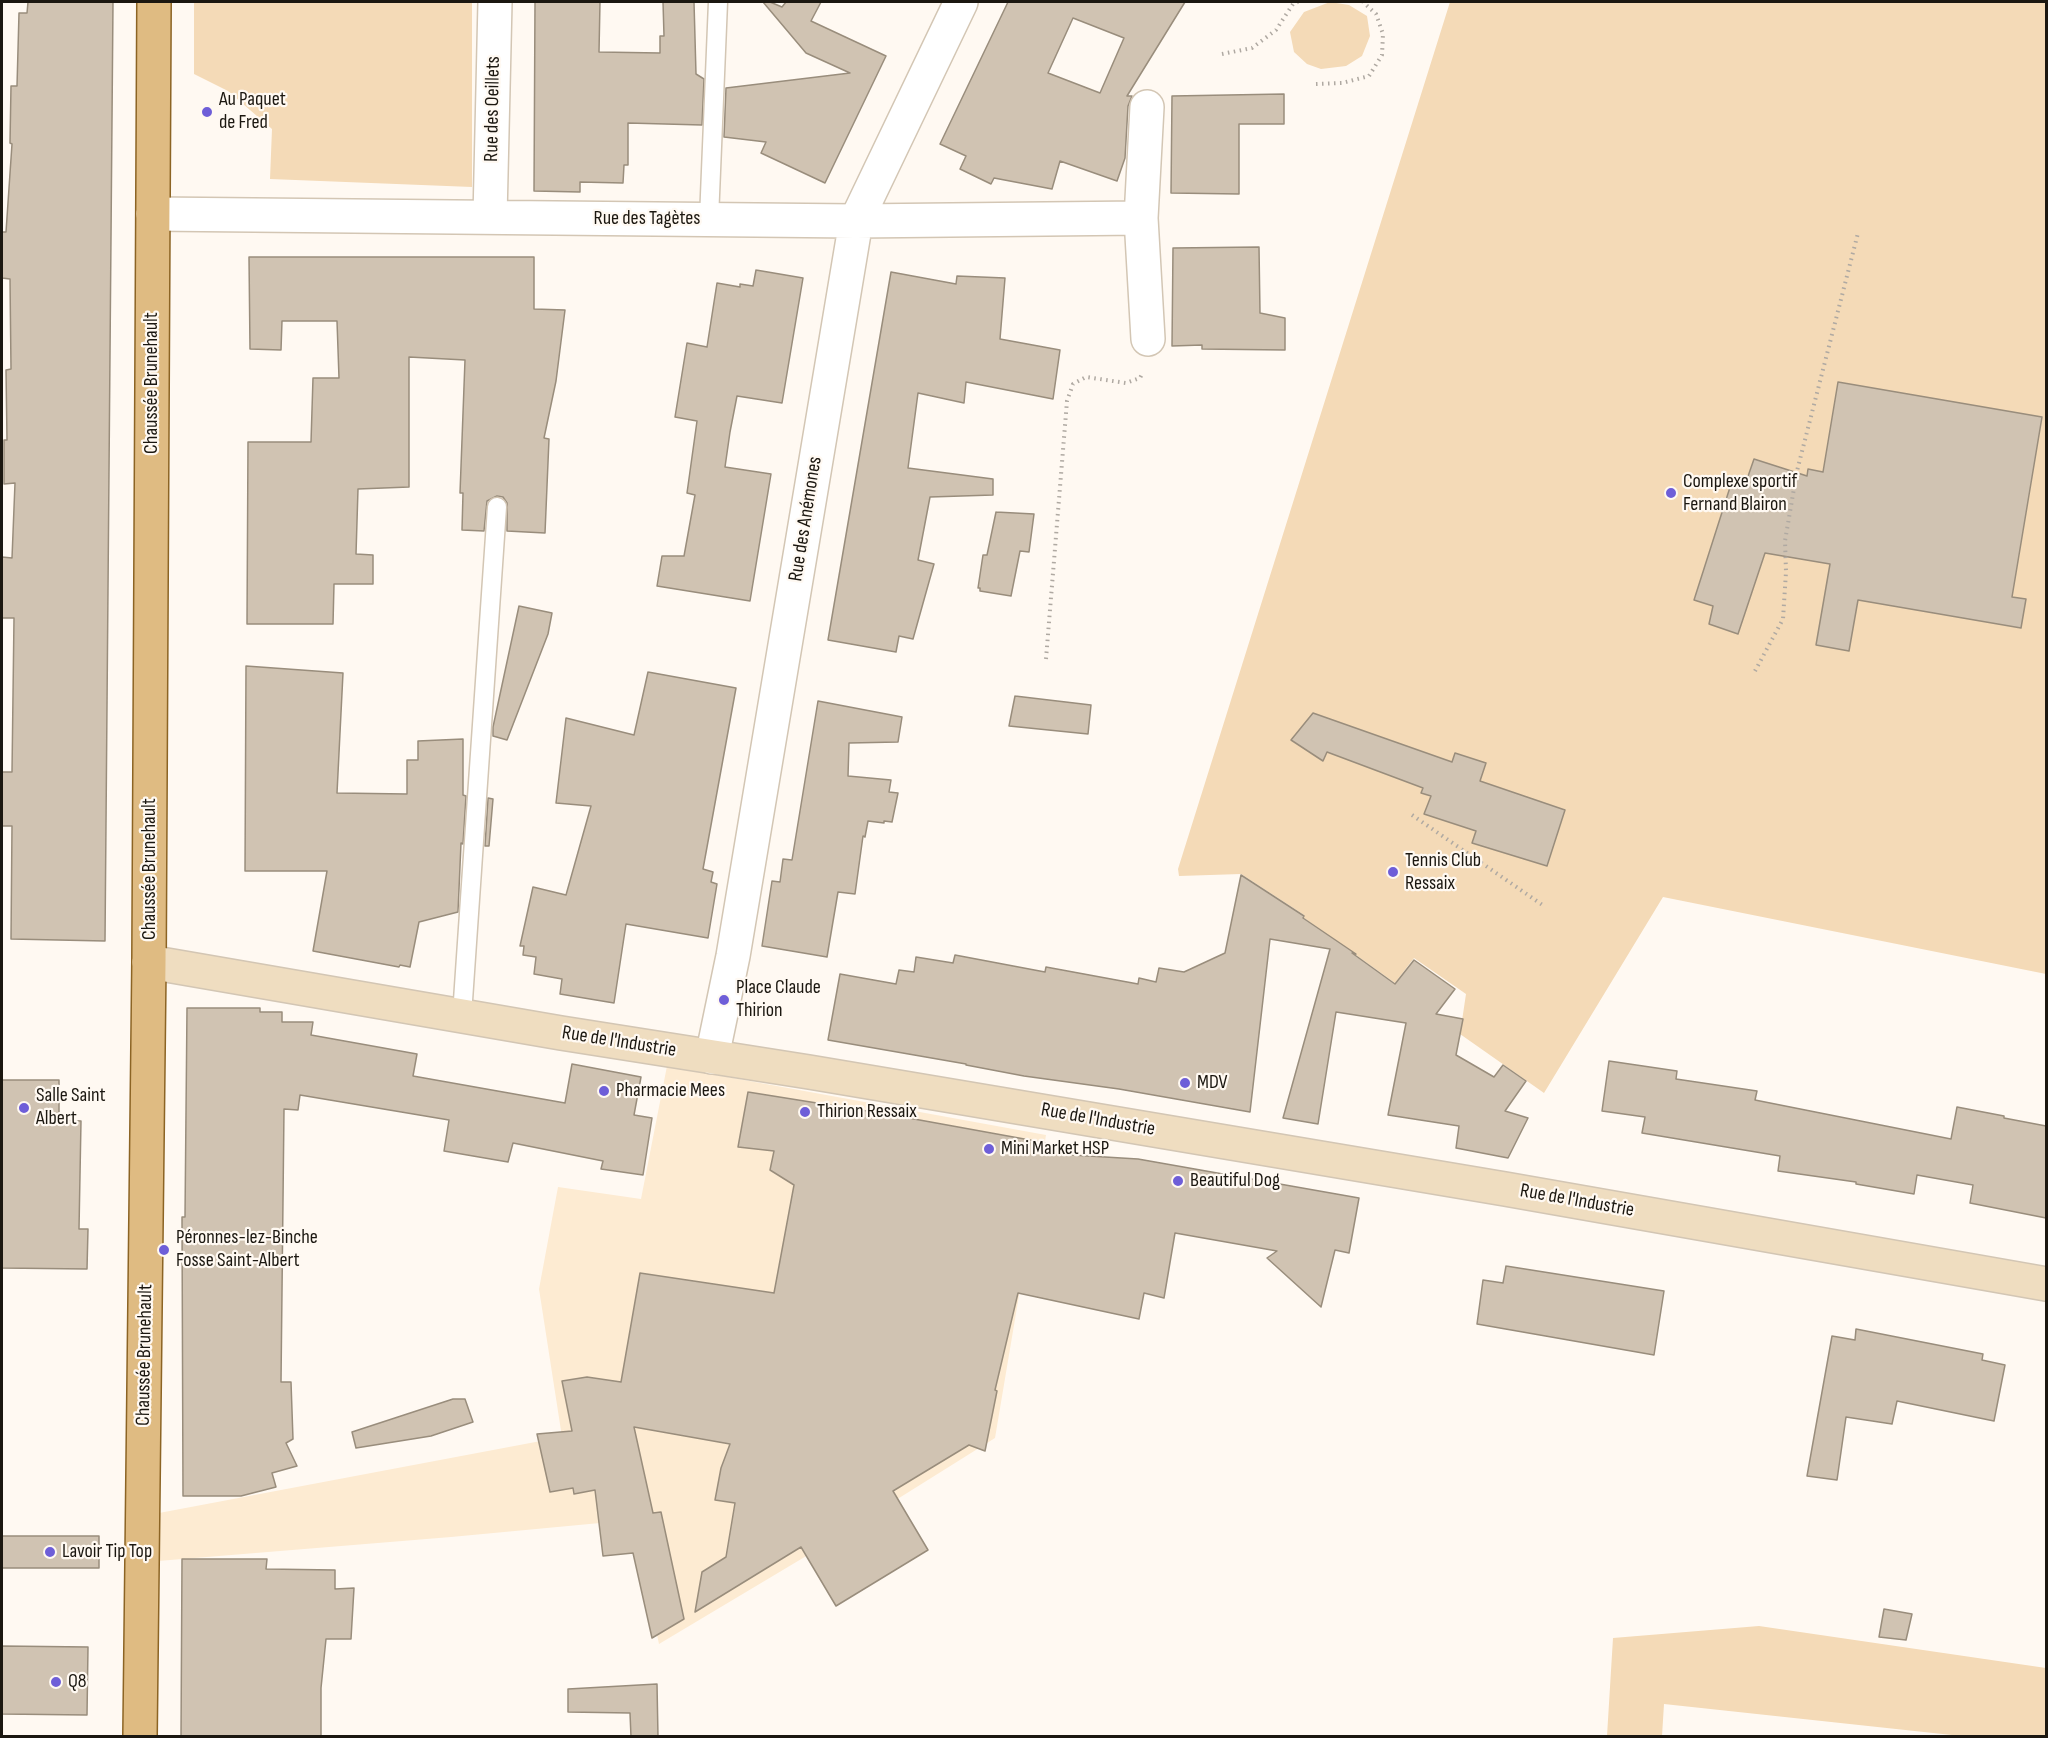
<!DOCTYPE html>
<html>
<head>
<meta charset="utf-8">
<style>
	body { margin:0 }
	#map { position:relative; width:2048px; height:1738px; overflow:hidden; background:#fff9f2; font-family:"Sofia Sans Condensed",sans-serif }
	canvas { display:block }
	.frame { position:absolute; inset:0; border:3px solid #1b1710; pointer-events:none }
</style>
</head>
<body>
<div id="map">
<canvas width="2048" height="1738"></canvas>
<div class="frame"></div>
</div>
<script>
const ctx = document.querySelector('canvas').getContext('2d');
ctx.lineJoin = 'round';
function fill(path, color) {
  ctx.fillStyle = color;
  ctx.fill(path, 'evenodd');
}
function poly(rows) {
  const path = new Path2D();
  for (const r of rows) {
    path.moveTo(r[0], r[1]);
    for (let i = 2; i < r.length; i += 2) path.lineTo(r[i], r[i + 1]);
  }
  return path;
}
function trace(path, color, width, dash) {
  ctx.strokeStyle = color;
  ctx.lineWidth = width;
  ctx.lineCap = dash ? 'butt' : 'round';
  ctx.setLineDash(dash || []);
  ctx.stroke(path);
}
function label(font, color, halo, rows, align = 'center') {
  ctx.font = font + ' "Sofia Sans Condensed",sans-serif';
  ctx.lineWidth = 4.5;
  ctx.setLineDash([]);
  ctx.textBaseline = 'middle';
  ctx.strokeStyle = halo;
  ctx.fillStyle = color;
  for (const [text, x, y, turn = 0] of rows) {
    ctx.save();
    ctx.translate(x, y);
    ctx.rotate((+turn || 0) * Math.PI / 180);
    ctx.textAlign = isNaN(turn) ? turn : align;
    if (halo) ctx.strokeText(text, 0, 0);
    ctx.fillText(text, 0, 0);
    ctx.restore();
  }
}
fill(poly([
	[667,1066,1046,1135,995,1438,808,1555,659,1644,632,1520,451,1537,158,1561,159,1513,562,1437,539,1289,558,1187,641,1199]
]), '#fdebd2');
fill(poly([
	[194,2,472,2,472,187,270,179,272,129,228,91,194,74],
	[1330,2,1349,5,1367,16,1370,36,1362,56,1346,66,1321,69,1307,64,1294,52,1290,32,1304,12],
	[1450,2,2046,2,2046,974,1663,897,1544,1093,1460,1034,1466,994,1414,958,1395,983,1304,918,1304,915,1241,874,1179,876,1178,869],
	[1759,1626,2046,1668,2046,1736,1961,1736,1664,1704,1662,1736,1607,1736,1613,1638]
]), '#f4dab7');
const building = poly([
	[28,2,113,2,105,941,11,939,12,826,2,826,2,772,12,772,14,618,2,618,2,557,12,558,15,483,4,484,4,440,7,440,6,370,11,369,10,279,2,278,2,232,6,232,12,144,10,143,11,86,17,86,19,13,27,13,28,2],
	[535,2,600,2,599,52,660,53,660,36,664,36,663,2,694,2,696,74,704,79,702,125,628,123,628,165,624,165,623,183,580,182,580,192,534,191,535,2],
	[763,2,770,2,782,7,786,2,821,2,811,21,886,56,825,183,761,153,766,142,724,137,726,88,850,73,806,53,763,2],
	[1008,2,1185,2,1127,96,1132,96,1128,106,1125,158,1117,181,1060,161,1052,189,994,178,991,184,960,169,966,156,940,144,1008,2],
	[1073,18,1124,38,1100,93,1048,73,1073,18],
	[1284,94,1284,124,1239,124,1239,194,1171,193,1172,96,1284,94],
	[1259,247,1260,313,1285,318,1285,350,1202,349,1202,345,1172,346,1173,248,1259,247],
	[249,257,534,257,534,309,565,310,556,381,544,438,549,439,545,533,507,531,507,503,503,497,497,496,487,501,484,531,462,530,463,493,460,493,465,360,409,357,409,487,358,489,356,554,373,555,373,584,334,584,333,624,247,624,248,442,311,442,313,378,339,378,337,321,282,321,281,350,250,349,249,257],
	[756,270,803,278,782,403,737,396,730,432,725,467,771,474,750,601,657,586,662,556,684,556,695,495,687,493,697,421,675,417,687,343,707,347,717,283,740,287,740,284,753,286,756,270],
	[891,272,956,284,957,276,1005,278,1000,339,1060,350,1053,399,966,382,964,403,918,393,908,468,993,479,993,495,930,497,918,560,934,564,913,639,899,636,896,652,828,640,891,272],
	[1838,382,2042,417,2012,597,2026,599,2021,628,1858,600,1849,651,1816,645,1830,564,1765,553,1738,634,1709,624,1713,606,1694,600,1732,481,1745,485,1754,459,1807,476,1808,469,1823,472,1838,382],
	[996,512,1034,514,1029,552,1020,551,1011,596,980,591,980,588,978,588,983,555,987,555,996,512],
	[519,606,552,613,548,634,507,740,493,736,493,727,519,606],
	[246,666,343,673,337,793,407,794,407,760,418,760,418,741,463,739,463,795,466,796,463,844,461,843,458,912,419,922,410,967,400,965,399,967,313,951,327,871,245,871,246,666],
	[648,672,736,688,703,869,713,872,711,882,717,884,708,938,626,924,614,1003,560,994,562,979,534,974,536,957,523,955,524,946,520,946,533,887,566,895,591,806,556,803,566,718,634,735,648,672],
	[1015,696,1091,705,1088,734,1009,726,1015,696],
	[818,701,902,717,898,742,849,743,848,776,891,780,889,792,898,793,892,822,884,821,884,823,868,821,865,837,863,836,855,894,838,892,827,957,762,946,772,881,780,882,783,859,792,860,818,701],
	[1313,713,1452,762,1455,753,1486,763,1480,781,1565,810,1547,866,1472,843,1476,831,1424,814,1431,796,1421,793,1423,788,1327,752,1323,761,1291,740,1313,713],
	[488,798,493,799,489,846,485,846,488,798],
	[1241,875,1304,916,1303,918,1356,954,1352,953,1395,984,1414,960,1455,989,1436,1014,1463,1019,1456,1055,1494,1077,1503,1065,1526,1081,1505,1111,1528,1118,1508,1158,1456,1148,1459,1126,1388,1115,1406,1023,1336,1012,1318,1124,1283,1118,1330,949,1270,939,1250,1112,1119,1089,1024,1076,966,1065,966,1064,828,1040,840,974,896,984,899,970,914,972,916,957,953,963,955,955,1045,972,1046,967,1138,984,1139,978,1156,982,1159,968,1184,972,1225,953,1241,875],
	[187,1008,260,1008,260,1012,282,1012,282,1022,313,1022,311,1035,417,1054,413,1076,565,1103,572,1064,641,1077,634,1115,652,1118,643,1175,601,1169,603,1161,513,1143,508,1162,444,1151,449,1120,300,1095,298,1110,284,1109,281,1382,291,1382,293,1439,286,1443,297,1466,272,1473,276,1487,241,1496,183,1496,182,1217,185,1217,187,1008],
	[1609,1061,1677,1071,1676,1079,1757,1091,1755,1100,1951,1139,1957,1107,2004,1116,2004,1118,2046,1126,2046,1218,1970,1203,1973,1185,1917,1175,1914,1194,1856,1184,1856,1182,1778,1171,1780,1156,1642,1133,1645,1117,1602,1111,1609,1061],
	[2,1080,59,1080,59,1120,81,1121,79,1229,88,1229,87,1269,2,1268,2,1080],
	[748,1092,892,1115,1074,1148,1072,1155,1138,1159,1359,1198,1349,1253,1335,1250,1321,1307,1267,1258,1277,1251,1175,1233,1164,1298,1144,1293,1139,1319,1018,1293,995,1390,997,1391,985,1451,969,1445,893,1491,928,1550,836,1606,801,1547,695,1612,702,1572,726,1557,735,1503,715,1500,721,1468,730,1444,634,1427,653,1513,661,1512,684,1619,652,1638,633,1553,603,1556,595,1490,574,1494,573,1488,550,1492,537,1434,572,1431,562,1381,587,1377,621,1382,640,1273,774,1293,794,1185,770,1170,774,1151,738,1147,748,1092],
	[1506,1266,1664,1291,1654,1355,1477,1324,1483,1280,1503,1283,1506,1266],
	[1856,1329,1983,1354,1982,1360,2005,1365,1994,1421,1897,1401,1892,1424,1846,1417,1837,1480,1807,1476,1832,1336,1855,1340,1856,1329],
	[453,1399,465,1399,473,1422,431,1436,356,1448,352,1432,453,1399],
	[2,1536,99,1536,99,1568,2,1568,2,1536],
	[182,1559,267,1559,266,1569,335,1570,335,1589,354,1588,351,1639,326,1639,321,1688,321,1737,181,1737,182,1559],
	[1884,1609,1912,1614,1906,1640,1879,1637,1884,1609],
	[2,1646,88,1647,87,1715,2,1714,2,1646],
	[657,1684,658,1737,631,1737,630,1713,568,1712,568,1689,657,1684]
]);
fill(building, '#d0c3b2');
trace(building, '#998d7c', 1.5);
const lane = poly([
	[709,219,718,2],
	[462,1015,497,507]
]);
const street = poly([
	[1147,107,1141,218,1148,339],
	[153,214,856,221,1141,218],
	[490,217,495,2],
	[712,1057,733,956,856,221,961,2]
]);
const secondary = poly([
	[149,962,561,1033,809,1072,1505,1189,2046,1284]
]);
const primary = poly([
	[140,1736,149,962,154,2]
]);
trace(lane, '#d3c6b4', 21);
trace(street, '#d3c6b4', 36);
trace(secondary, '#d3c6b4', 36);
trace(primary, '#8c6424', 36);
trace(poly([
	[1222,54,1252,48,1276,30,1293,4,1298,2],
	[1316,84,1342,83,1369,76,1382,55,1383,34,1376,14,1363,2],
	[1046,659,1067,401,1073,384,1086,377,1126,383,1140,378,1143,372],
	[1755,671,1783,619,1786,572,1785,541,1797,471,1858,233],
	[1412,815,1544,906]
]), '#afa9a2', 4, [1.5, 4.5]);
trace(lane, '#fff', 18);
trace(street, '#fff', 33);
trace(secondary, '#efddc0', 33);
trace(primary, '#dfbb82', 33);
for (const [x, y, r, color] of [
	[207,112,6,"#6e5ed8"],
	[1671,493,6,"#6e5ed8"],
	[1393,872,6,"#6e5ed8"],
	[724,1000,6,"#6e5ed8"],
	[1185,1083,6,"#6e5ed8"],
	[604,1091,6,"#6e5ed8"],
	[24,1108,6,"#6e5ed8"],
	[805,1112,6,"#6e5ed8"],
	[989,1149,6,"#6e5ed8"],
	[1178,1181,6,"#6e5ed8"],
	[164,1250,6,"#6e5ed8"],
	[50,1552,6,"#6e5ed8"],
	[56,1682,6,"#6e5ed8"]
]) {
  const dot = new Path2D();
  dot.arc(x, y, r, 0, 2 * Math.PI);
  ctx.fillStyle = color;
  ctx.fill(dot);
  trace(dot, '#fff9f2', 2);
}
label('20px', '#1b1710', '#fff9f2', [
	["Au Paquet",219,100],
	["de Fred",219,123],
	["Complexe sportif",1683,482],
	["Fernand Blairon",1683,505],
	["Tennis Club",1405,861],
	["Ressaix",1405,884],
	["Place Claude",736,988],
	["Thirion",736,1011],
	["MDV",1197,1083],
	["Pharmacie Mees",616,1091],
	["Salle Saint",36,1096],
	["Albert",36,1119],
	["Thirion Ressaix",817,1112],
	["Mini Market HSP",1001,1149],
	["Beautiful Dog",1190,1181],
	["Péronnes-lez-Binche",176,1238],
	["Fosse Saint-Albert",176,1261],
	["Lavoir Tip Top",62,1552],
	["Q8",68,1682]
], 'left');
label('20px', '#1b1710', '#fff9f2', [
	["Rue des Oeillets",493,109,-89],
	["Rue des Tagètes",647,219],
	["Chaussée Brunehault",152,383,-90],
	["Rue des Anémones",806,519,-81],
	["Chaussée Brunehault",150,869,-90],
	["Rue de l'Industrie",619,1042,9],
	["Rue de l'Industrie",1098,1120,10],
	["Rue de l'Industrie",1577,1201,10],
	["Chaussée Brunehault",145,1355,-89]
]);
</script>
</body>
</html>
